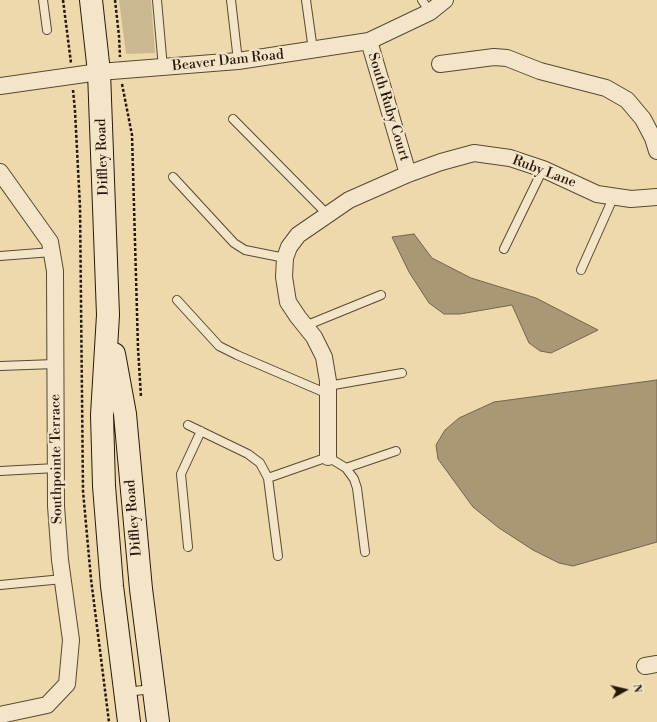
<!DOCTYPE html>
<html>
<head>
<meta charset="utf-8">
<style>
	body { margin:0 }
	#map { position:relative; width:657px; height:722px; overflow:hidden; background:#edd9ab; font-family:"Libre Bodoni",serif }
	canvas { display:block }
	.north { position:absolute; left:605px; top:670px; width:40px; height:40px; -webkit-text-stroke:3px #f3e6c8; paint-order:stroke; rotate:82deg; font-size:11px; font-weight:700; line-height:16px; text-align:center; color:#28180c }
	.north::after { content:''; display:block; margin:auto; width:14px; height:18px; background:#28180c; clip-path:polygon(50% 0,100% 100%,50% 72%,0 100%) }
</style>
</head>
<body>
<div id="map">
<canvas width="657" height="722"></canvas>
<div class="north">N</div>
</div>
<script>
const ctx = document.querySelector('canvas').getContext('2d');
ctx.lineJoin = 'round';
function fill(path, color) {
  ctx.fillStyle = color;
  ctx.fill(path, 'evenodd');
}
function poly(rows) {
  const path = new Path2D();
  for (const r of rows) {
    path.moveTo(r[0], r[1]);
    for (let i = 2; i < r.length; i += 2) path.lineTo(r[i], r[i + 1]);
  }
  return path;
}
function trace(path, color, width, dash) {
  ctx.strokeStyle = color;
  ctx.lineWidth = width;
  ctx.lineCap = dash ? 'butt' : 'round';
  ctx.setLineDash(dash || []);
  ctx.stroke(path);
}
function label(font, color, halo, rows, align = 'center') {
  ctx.font = font + ' "Libre Bodoni",serif';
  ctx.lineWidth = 4;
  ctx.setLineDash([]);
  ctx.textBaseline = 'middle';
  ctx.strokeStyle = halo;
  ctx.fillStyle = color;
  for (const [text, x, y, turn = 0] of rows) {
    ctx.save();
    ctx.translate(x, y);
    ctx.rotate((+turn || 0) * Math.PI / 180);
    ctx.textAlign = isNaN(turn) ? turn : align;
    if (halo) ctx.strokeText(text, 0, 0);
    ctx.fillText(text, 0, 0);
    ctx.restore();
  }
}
fill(poly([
	[119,0,151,0,155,53,126,54]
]), '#ccb890');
const water = poly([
	[414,234,432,258,471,278,536,298,598,330,551,353,540,351,529,343,512,305,460,314,444,314,429,303,409,272,392,237,414,234],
	[657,380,657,542,573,566,559,563,533,550,499,528,473,507,438,459,436,445,445,430,459,418,494,402,657,380]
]);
fill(water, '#aa9775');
trace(water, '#76644b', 1);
const lane = poly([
	[43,0,47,30],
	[157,0,163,68],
	[231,0,238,61],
	[306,0,313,50],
	[422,0,430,12],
	[233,119,328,215],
	[173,177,234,243,245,250,285,258],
	[504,249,543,169],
	[0,256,52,252],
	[581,270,614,196],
	[177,300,219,346,237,355,328,394],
	[305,326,381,295],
	[0,366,55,364],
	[328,386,402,373],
	[188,425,248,454,260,463,268,478,278,556],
	[346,468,396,451],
	[0,471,56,468],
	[268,478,328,457,346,468,354,479,357,488,365,552],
	[188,547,181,474,201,431],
	[0,585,63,579],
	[126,692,152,689]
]);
const street = poly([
	[369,41,408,174],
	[440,64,494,57,507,58,540,71,606,88,627,100,643,119,653,138,657,151],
	[0,86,99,72,238,61,369,41,430,12,445,0],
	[0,172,50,242,55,271,56,506,60,560,71,640,67,684,47,705,0,715],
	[328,457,328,381,324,357,314,337,298,317,288,302,284,277,285,258,289,247,298,235,349,200,408,174,441,162,474,153,510,158,543,169,597,194,631,199,657,197],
	[645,666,657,664]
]);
const secondary = poly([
	[91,0,99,72,108,315,102,415,104,486,112,586,129,722],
	[114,354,125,414,141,589,158,722]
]);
trace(lane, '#594834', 10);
trace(street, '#594834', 18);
trace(secondary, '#28180c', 24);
trace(poly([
	[63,0,71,63],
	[115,0,119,36,120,57],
	[122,84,132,135,138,348,141,397],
	[73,90,75,111,80,207,83,491,91,579,109,722]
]), '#28180c', 2.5, [3, 2]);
trace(lane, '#f3e6c8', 8);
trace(street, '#f3e6c8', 16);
trace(secondary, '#f3e6c8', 22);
label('14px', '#28180c', '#f3e6c8', [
	["Beaver Dam Road",228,61,-6],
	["South Ruby Court",388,107,73],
	["Diffley Road",103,157,-92],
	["Ruby Lane",544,172,21],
	["Southpointe Terrace",57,459,-91],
	["Diffley Road",134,518,-95]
]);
</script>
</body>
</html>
